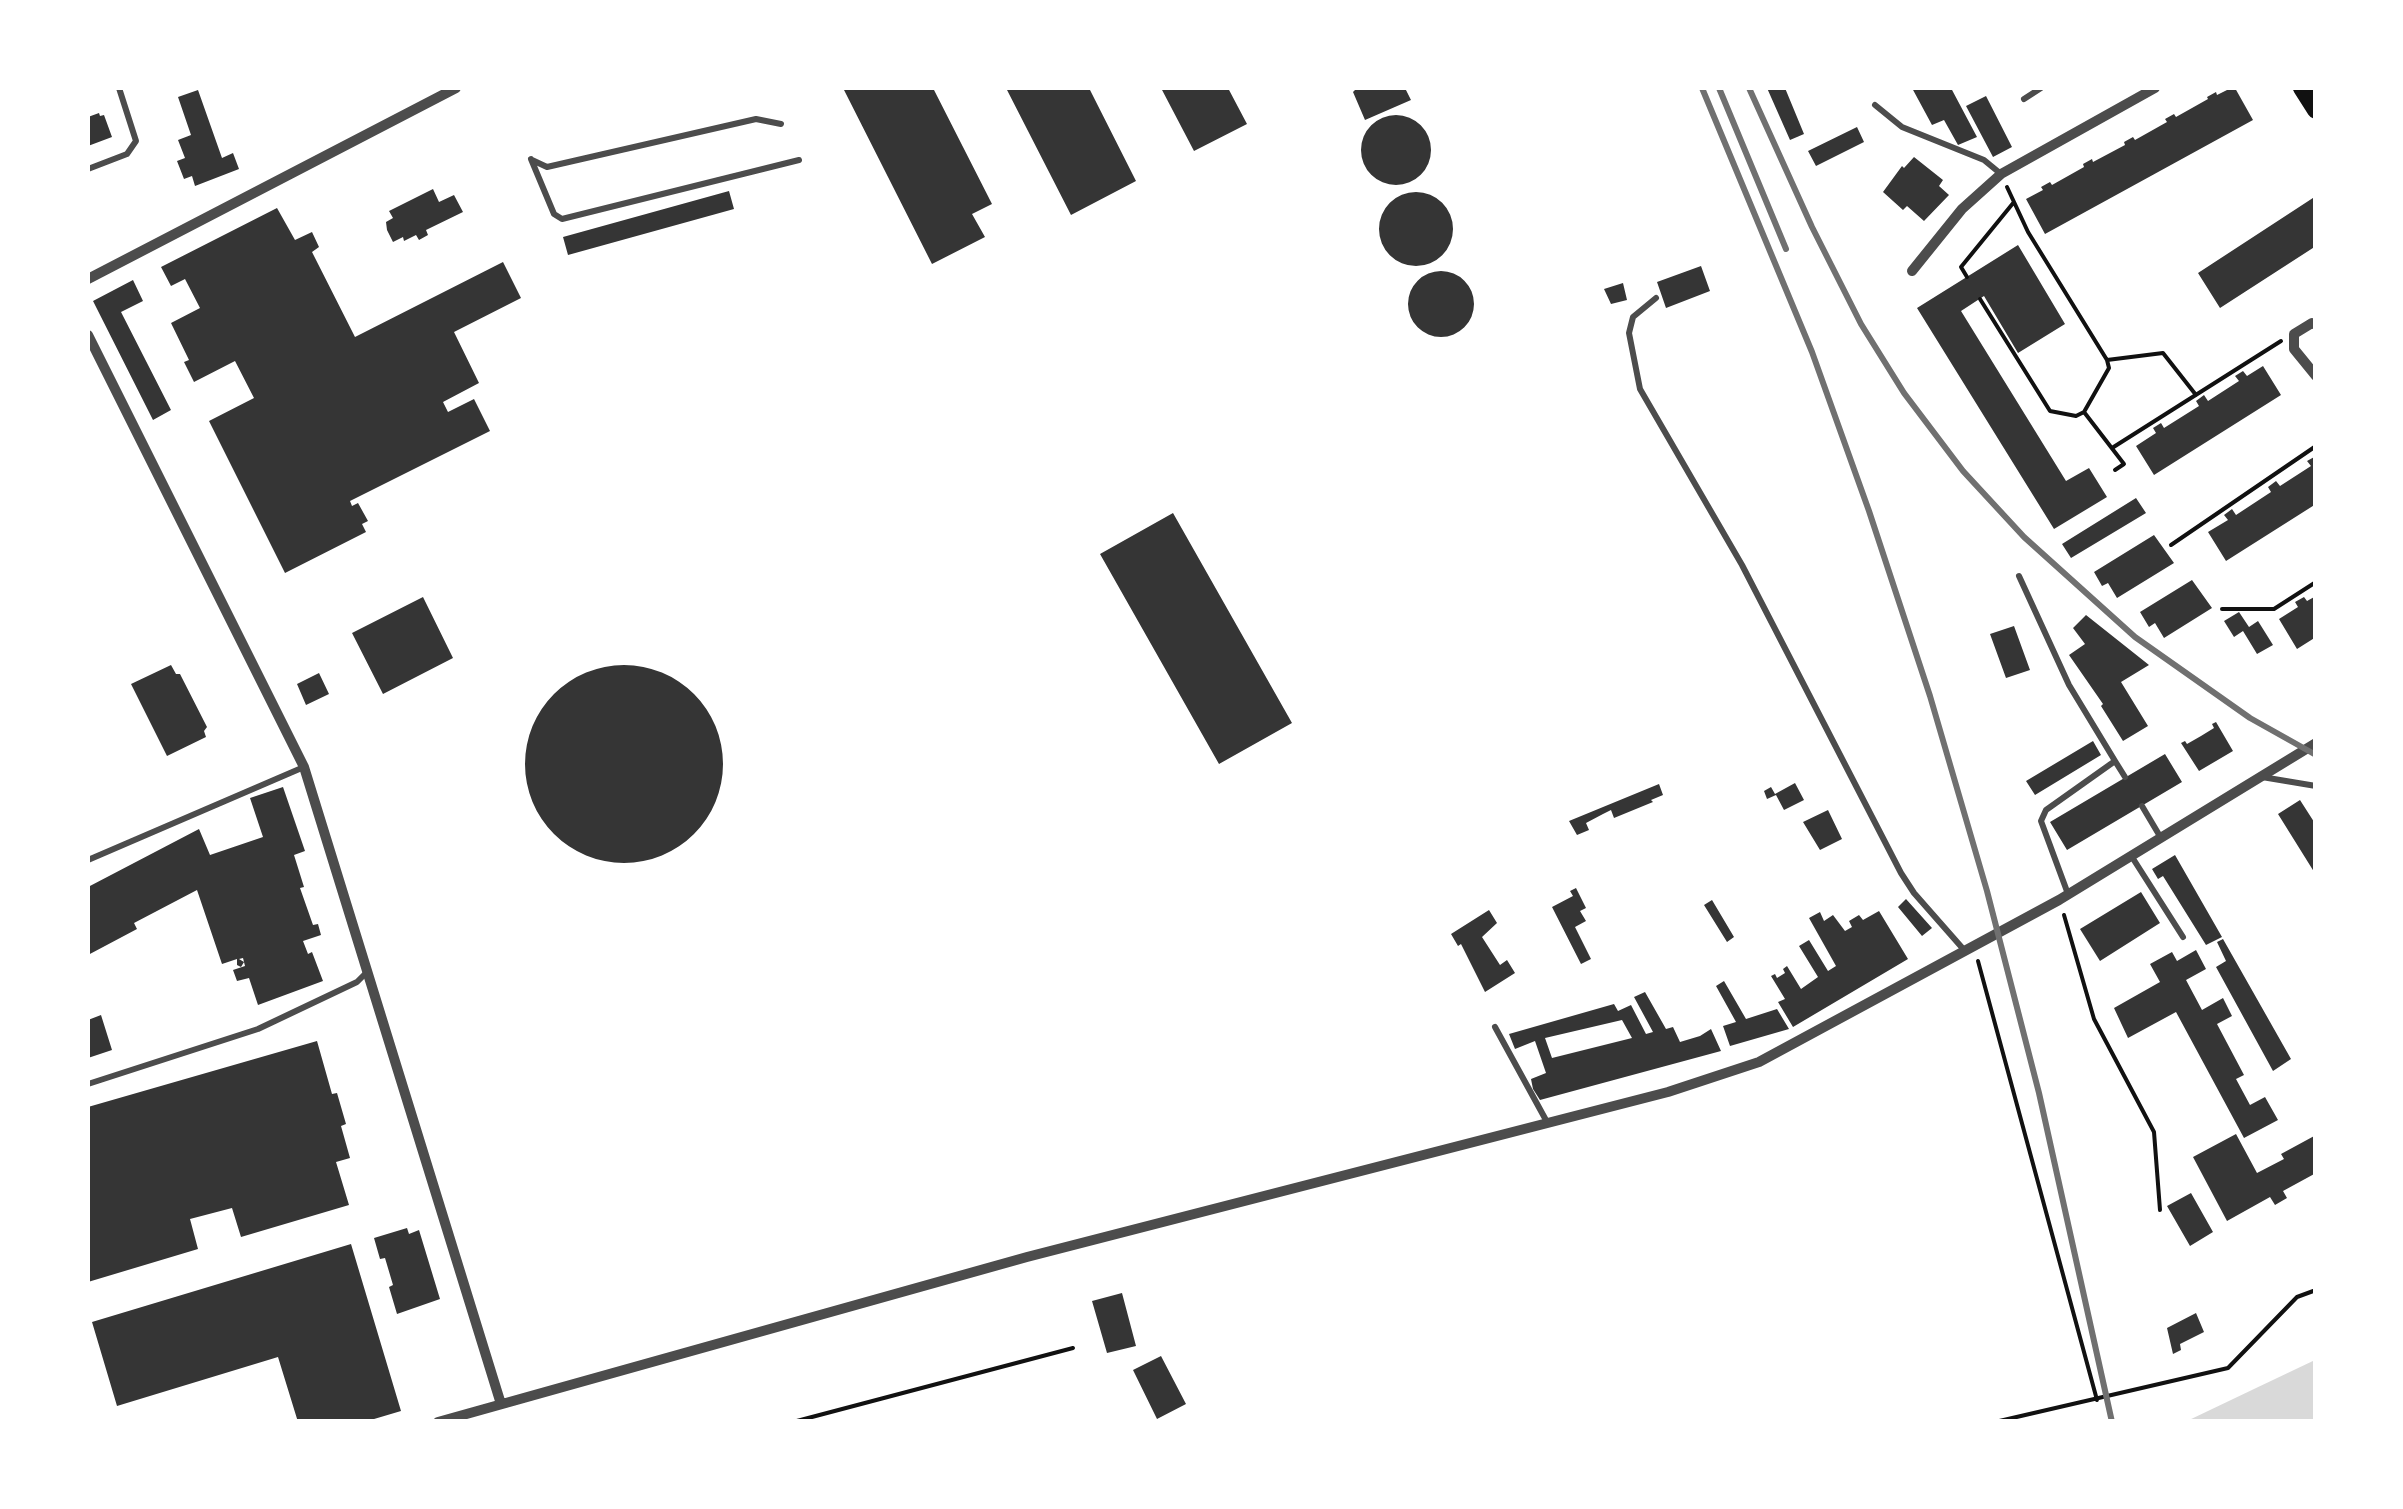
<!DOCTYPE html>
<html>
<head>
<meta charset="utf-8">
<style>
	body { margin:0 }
	#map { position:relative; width:2403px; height:1509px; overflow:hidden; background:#fff; font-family:"Exo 2",sans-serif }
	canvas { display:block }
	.frame { position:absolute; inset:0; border:90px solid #fff; pointer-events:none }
</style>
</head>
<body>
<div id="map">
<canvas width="2403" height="1509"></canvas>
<div class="frame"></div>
</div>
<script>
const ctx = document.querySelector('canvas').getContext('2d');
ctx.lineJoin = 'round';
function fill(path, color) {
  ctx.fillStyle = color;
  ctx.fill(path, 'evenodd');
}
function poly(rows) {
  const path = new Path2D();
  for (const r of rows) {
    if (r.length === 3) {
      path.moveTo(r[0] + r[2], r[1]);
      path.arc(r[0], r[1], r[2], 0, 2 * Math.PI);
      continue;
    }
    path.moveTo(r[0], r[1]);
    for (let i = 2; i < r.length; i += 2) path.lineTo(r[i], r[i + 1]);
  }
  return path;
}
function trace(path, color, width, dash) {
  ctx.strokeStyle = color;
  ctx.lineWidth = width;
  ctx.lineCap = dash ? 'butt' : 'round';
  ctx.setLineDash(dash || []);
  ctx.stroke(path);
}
fill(poly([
	[2315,1360,2315,1421,2187,1421,2254,1389]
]), '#d9d9d9');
fill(poly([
	[843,88,933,88,992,204,972,214,985,237,932,264],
	[1006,88,1089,88,1136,181,1071,215],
	[1161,88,1228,88,1247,124,1194,151],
	[1357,88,1405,88,1411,100,1365,120,1353,92],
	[1767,88,1785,88,1804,134,1790,140],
	[1912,88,1951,88,1977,137,1958,145,1944,120,1932,125],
	[2231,88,2235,88,2253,120,2045,234,2026,199,2043,190,2041,187,2050,182,2052,185,2084,167,2083,164,2092,159,2093,162,2125,145,2124,142,2133,137,2135,140,2167,122,2165,119,2174,114,2176,117,2208,99,2207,97,2216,92,2217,95],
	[198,90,222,158,233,153,239,169,195,186,192,176,184,179,177,161,185,158,178,140,191,135,178,97],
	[1986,96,2012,147,1993,157,1966,106],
	[99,113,100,116,104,115,112,137,88,146,88,117],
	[1396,150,35],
	[1857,127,1864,142,1816,166,1808,151],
	[1914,157,1943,180,1939,186,1949,195,1924,221,1907,206,1903,210,1883,192,1902,166,1904,168],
	[433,189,439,202,454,195,463,212,426,230,428,235,419,240,416,235,404,241,403,237,393,242,387,230,386,222,393,218,389,211],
	[729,191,734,209,568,255,563,237],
	[1416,229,37],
	[2316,196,2316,246,2220,308,2198,273],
	[277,208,295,240,312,232,319,247,312,252,355,337,503,262,521,298,454,332,479,383,443,402,448,412,474,399,490,431,350,501,352,506,358,503,368,521,362,524,366,532,285,573,209,421,254,398,235,361,194,382,184,362,189,360,171,323,200,308,185,279,171,286,161,267],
	[2018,245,2065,324,2018,353,1984,296,1961,311,2066,481,2089,468,2107,497,2054,529,1917,308],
	[1701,266,1710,291,1666,308,1657,282],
	[1441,304,33],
	[133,280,143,301,121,312,171,410,153,420,93,301],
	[1623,283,1627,300,1611,304,1604,289],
	[2263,366,2281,395,2154,475,2136,446,2156,433,2153,428,2161,423,2164,428,2199,406,2196,401,2204,395,2208,401,2239,381,2235,376,2243,371,2247,376],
	[2316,456,2316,504,2226,561,2208,532,2228,520,2224,515,2232,509,2236,515,2271,492,2268,487,2276,481,2280,486,2311,466,2307,461],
	[2136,498,2146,513,2071,558,2062,544],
	[1173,513,1292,723,1219,764,1100,554],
	[2154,535,2174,563,2117,598,2108,583,2102,586,2094,572],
	[2192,580,2212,608,2164,638,2155,623,2149,627,2140,612],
	[2316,596,2316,637,2297,649,2279,619,2298,607,2295,602,2304,597,2307,601],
	[423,597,453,658,383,694,352,633],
	[2239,612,2249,627,2258,621,2273,645,2257,654,2243,631,2234,637,2224,621],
	[2086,615,2149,665,2121,682,2148,726,2123,741,2101,706,2103,704,2069,655,2085,644,2073,628],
	[2014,626,2030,670,2006,678,1990,634],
	[171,665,176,674,180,674,207,727,204,731,206,737,167,756,131,684],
	[624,764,99],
	[319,673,329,694,306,705,297,684],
	[2216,722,2233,751,2199,771,2181,743,2185,741,2187,744,2201,736,2214,728,2212,724],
	[2093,741,2101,755,2035,795,2026,781],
	[2165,754,2182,782,2067,850,2050,822],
	[1795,783,1804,800,1784,810,1776,795,1767,799,1764,791,1771,787,1775,794],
	[1659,784,1663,795,1651,800,1653,802,1614,818,1611,810,1603,814,1586,823,1589,830,1577,835,1569,821],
	[283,787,305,851,294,855,304,887,300,888,313,925,318,924,321,935,303,941,308,954,312,952,323,981,258,1005,249,978,237,981,233,970,245,966,243,958,239,959,244,962,241,967,237,965,237,959,222,964,197,890,134,923,137,929,88,955,88,887,199,829,210,855,263,837,250,798],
	[2300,800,2316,825,2316,875,2278,814],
	[1828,810,1842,839,1820,850,1803,822],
	[2175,855,2222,937,2206,945,2163,876,2158,879,2152,869],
	[1576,888,1586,908,1580,911,1586,921,1575,927,1591,959,1581,964,1552,907,1573,896,1570,891],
	[2141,892,2160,923,2100,961,2080,929],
	[1906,899,1932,928,1922,936,1898,907],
	[1712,900,1734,937,1727,942,1704,905],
	[1489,910,1497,923,1482,937,1500,965,1507,960,1515,973,1485,992,1461,944,1458,946,1451,934],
	[1879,911,1908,959,1793,1027,1778,1002,1785,999,1771,976,1775,974,1777,978,1785,973,1783,969,1787,966,1801,989,1818,977,1799,946,1809,940,1828,971,1836,966,1809,918,1820,912,1824,921,1833,915,1845,931,1852,927,1849,921,1859,915,1863,920],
	[2223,939,2291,1059,2273,1071,2216,967,2226,961,2217,942],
	[2196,950,2206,969,2186,980,2202,1010,2223,998,2232,1016,2217,1024,2244,1075,2236,1079,2250,1105,2265,1097,2278,1120,2244,1138,2176,1012,2128,1038,2114,1008,2160,982,2150,964,2172,952,2177,961],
	[1724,981,1746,1019,1777,1009,1789,1029,1730,1046,1723,1026,1736,1022,1716,986],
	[1645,992,1666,1029,1673,1027,1680,1042,1700,1036,1711,1029,1721,1051,1540,1100,1533,1089,1531,1079,1546,1073,1535,1041,1515,1049,1509,1034,1614,1004,1618,1011,1631,1005,1646,1034,1653,1032,1634,997],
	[1622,1020,1632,1038,1552,1058,1545,1038],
	[101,1015,112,1050,88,1058,88,1020],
	[317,1041,332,1094,337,1093,346,1124,341,1126,350,1158,336,1162,349,1205,241,1237,232,1208,190,1219,198,1249,88,1282,88,1107],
	[2236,1134,2257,1173,2284,1159,2281,1154,2316,1135,2316,1173,2283,1191,2287,1198,2275,1205,2270,1197,2227,1221,2193,1157],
	[2191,1193,2213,1232,2190,1246,2167,1206],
	[407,1228,409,1234,419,1230,440,1299,397,1314,389,1287,393,1285,385,1258,380,1259,374,1238],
	[351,1244,401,1411,364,1422,298,1422,278,1357,117,1406,92,1322],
	[1122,1293,1136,1346,1107,1353,1092,1301],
	[2196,1313,2204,1332,2180,1344,2181,1350,2173,1354,2167,1328],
	[1161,1356,1186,1404,1157,1419,1133,1370]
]), '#353535');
trace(poly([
	[2007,187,2028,232,2107,360,2109,368,2084,412,2124,464,2115,470],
	[1967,277,1961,267,2014,202],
	[1980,299,2050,411,2076,416,2084,412],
	[2107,360,2163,353,2196,395],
	[2112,448,2281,341],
	[2171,545,2316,446],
	[2222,609,2274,609,2316,582],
	[2064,915,2094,1019,2154,1132,2160,1210],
	[1978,961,2097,1400],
	[793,1422,1073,1348],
	[1995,1422,2228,1368,2297,1297,2316,1290]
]), '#111', 4);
trace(poly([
	[2024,99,2041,88],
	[1875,105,1902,127,1984,160,2001,174],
	[531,159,554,214,562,219,799,160],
	[532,160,547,167,756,119,781,124],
	[88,169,127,154,136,141,119,88],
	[1656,298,1633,317,1629,333,1640,389,1742,565,1901,873,1914,893,1965,951],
	[2019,576,2069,685,2115,761,2046,810,2041,821,2068,894],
	[2115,761,2125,777],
	[2262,777,2316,786],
	[2142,806,2161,838],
	[2132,857,2183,937],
	[88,860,304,767],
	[1495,1027,1547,1122],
	[88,1084,258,1029,357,982,366,973]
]), '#4c4c4c', 6);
trace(poly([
	[1912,271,1962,209,2001,174,2155,88],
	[88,279,456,88],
	[2316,325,2312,323,2294,334,2294,349,2316,376],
	[88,335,304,767,501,1404],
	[438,1422,1027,1257,1668,1092,1759,1062,2059,900,2316,743]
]), '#4c4c4c', 10);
trace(poly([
	[2302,88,2316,110]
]), '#111', 18);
trace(poly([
	[1702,88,1812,352,1869,511,1930,696,1987,891,2039,1093,2112,1422],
	[1719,88,1786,249],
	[1749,88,1812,227,1861,324,1904,393,1963,471,2024,537,2135,637,2250,718,2316,755]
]), '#707070', 6);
</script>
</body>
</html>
